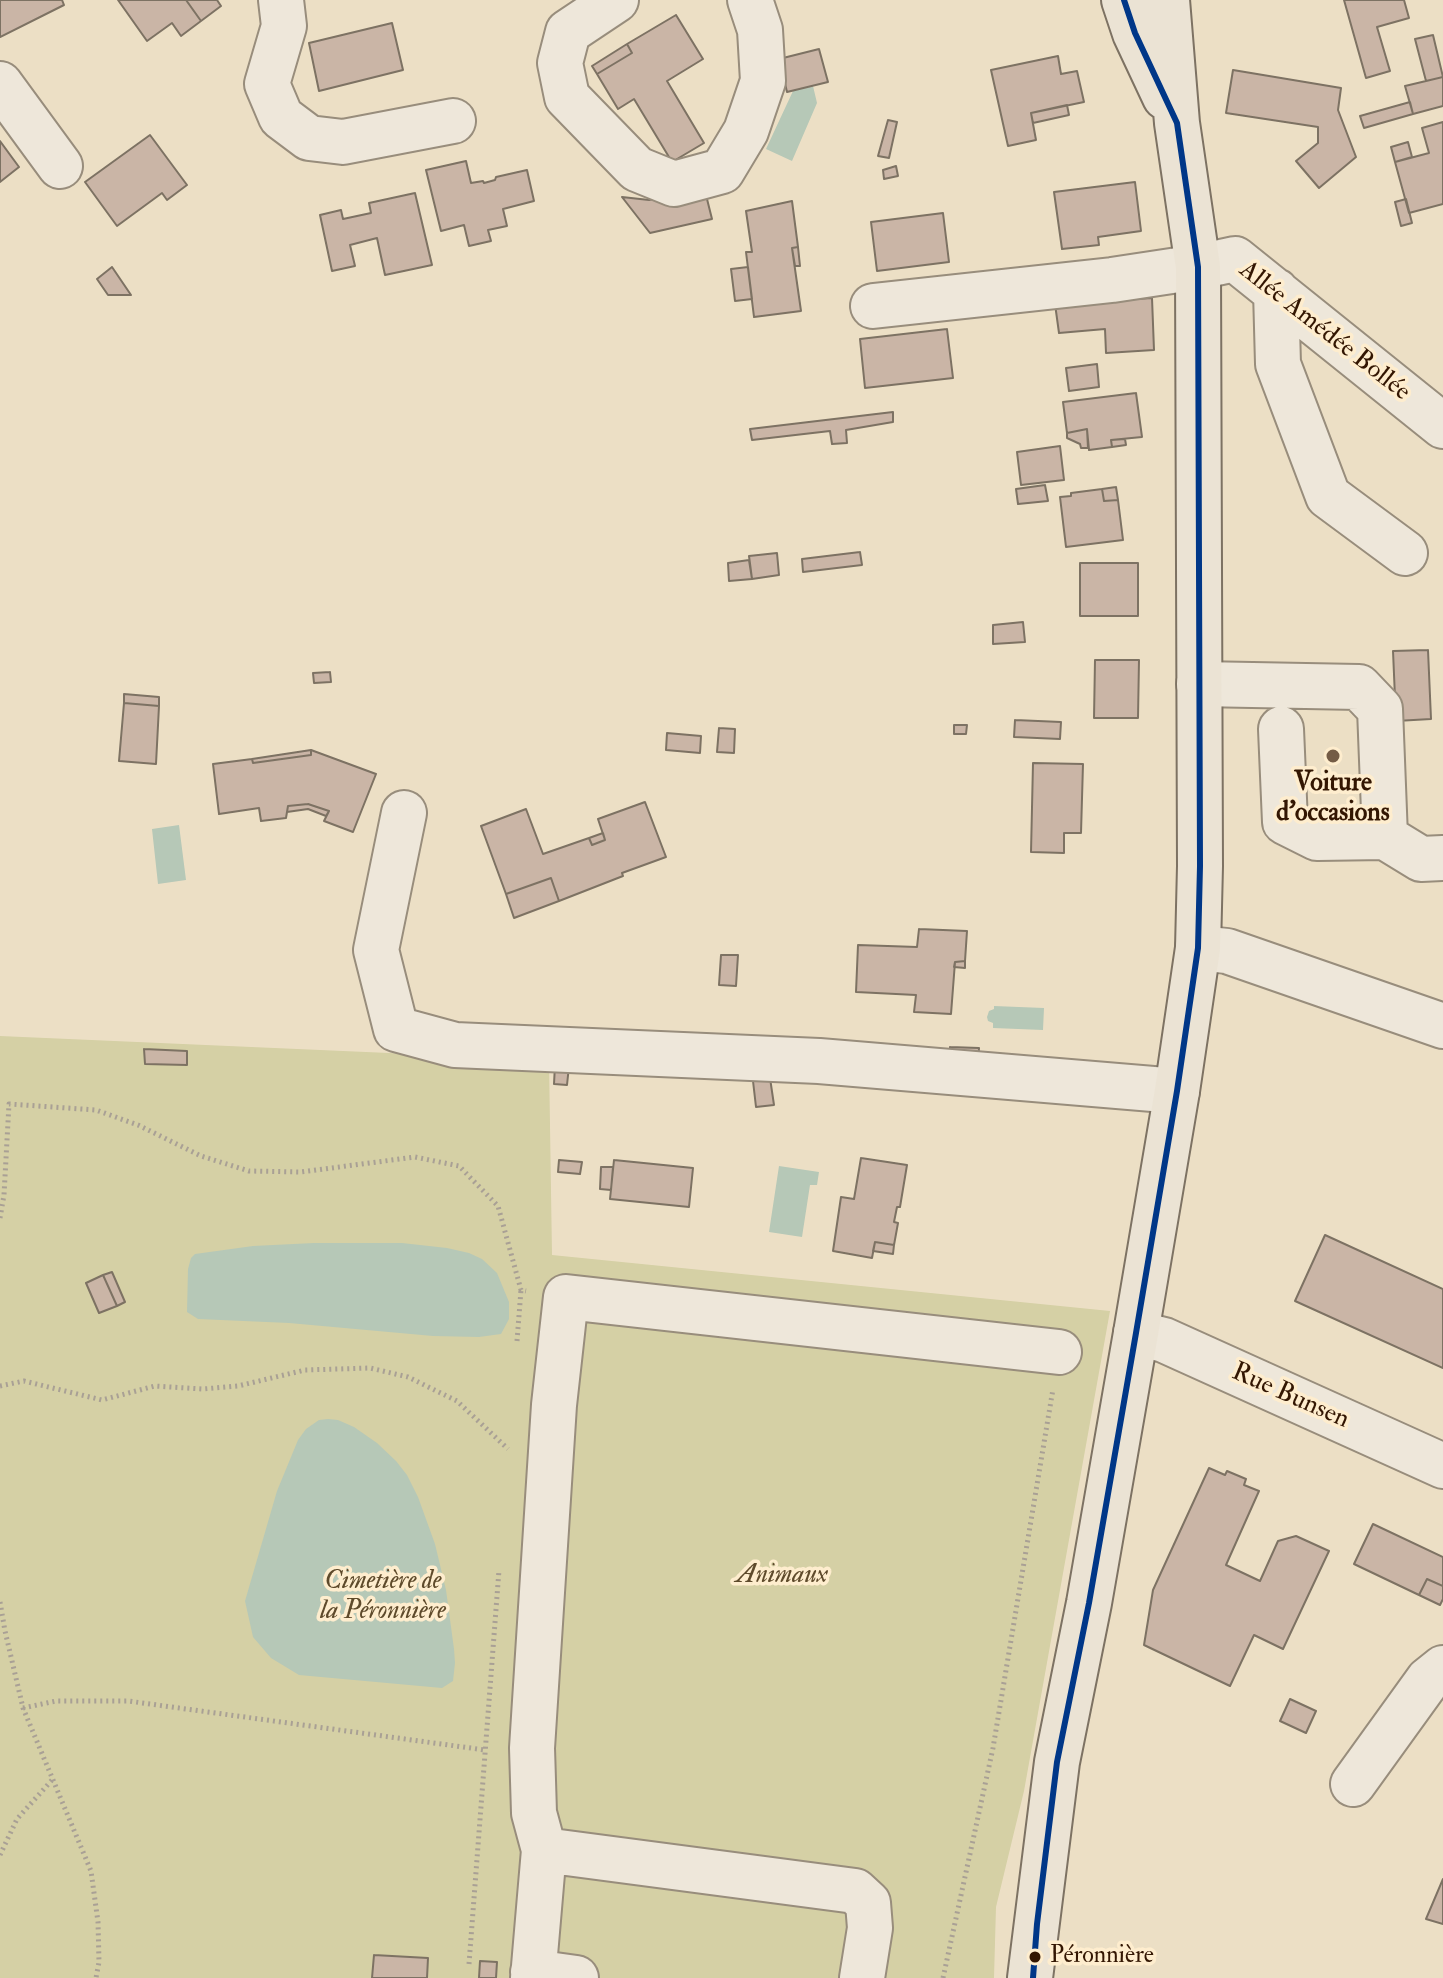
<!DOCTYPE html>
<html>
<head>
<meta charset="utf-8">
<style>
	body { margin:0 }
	canvas { display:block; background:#ecdfc5 }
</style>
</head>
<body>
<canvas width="1443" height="1978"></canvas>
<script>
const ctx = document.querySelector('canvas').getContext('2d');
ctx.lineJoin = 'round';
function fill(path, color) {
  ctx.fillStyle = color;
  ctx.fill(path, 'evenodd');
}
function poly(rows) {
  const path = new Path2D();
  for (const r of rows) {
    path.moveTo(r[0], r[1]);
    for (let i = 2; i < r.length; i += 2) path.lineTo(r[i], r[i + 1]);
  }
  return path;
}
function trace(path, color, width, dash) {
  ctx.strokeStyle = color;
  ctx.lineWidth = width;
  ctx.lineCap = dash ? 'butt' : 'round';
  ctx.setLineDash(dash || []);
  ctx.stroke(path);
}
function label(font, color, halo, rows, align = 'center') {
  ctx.font = font + ' "IM FELL Double Pica",serif';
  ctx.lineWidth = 7;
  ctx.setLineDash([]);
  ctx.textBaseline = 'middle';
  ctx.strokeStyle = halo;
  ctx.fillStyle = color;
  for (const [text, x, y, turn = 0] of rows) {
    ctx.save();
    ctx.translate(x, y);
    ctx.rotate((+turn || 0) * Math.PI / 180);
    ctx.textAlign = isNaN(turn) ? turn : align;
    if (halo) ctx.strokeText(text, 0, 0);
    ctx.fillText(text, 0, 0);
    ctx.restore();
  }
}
fill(poly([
	[0,1036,549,1060,552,1255,1110,1311,1024,1791,996,1907,994,1978,0,1978]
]), '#d5d0a5');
fill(poly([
	[813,86,817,103,792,161,766,149,793,91],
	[179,825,186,880,158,884,152,829],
	[994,1006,1044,1008,1043,1030,993,1028,993,1023,988,1021,987,1017,989,1011,994,1009],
	[779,1166,819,1172,817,1185,810,1185,802,1237,769,1232],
	[314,1243,402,1243,447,1248,469,1253,482,1259,497,1273,509,1302,509,1319,501,1334,479,1337,433,1336,289,1323,198,1319,187,1312,188,1269,191,1258,195,1254,253,1246],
	[328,1419,338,1420,354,1427,377,1443,396,1461,407,1475,418,1497,435,1544,446,1590,454,1649,455,1663,453,1681,442,1688,299,1675,271,1658,253,1637,245,1601,277,1491,298,1440,306,1429,319,1420]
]), '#b6c8b7');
const building = poly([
	[0,0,62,0,64,5,0,37,0,0],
	[118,0,186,0,201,21,181,36,172,23,147,41,118,0],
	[186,0,217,0,221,6,201,21,186,0],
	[1344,0,1404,0,1409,18,1377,27,1390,71,1366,78,1344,0],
	[676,15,703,59,667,81,704,143,672,162,634,99,618,109,597,74,632,53,627,44,676,15],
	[392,23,403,70,319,91,309,43,392,23],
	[1433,35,1443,77,1426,81,1415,39,1433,35],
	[627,44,632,53,597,74,592,66,627,44],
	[819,49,828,82,787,92,779,59,819,49],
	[1058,56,1061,74,1077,71,1084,102,1031,113,1036,140,1008,146,991,70,1058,56],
	[1233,70,1341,88,1338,110,1356,157,1319,188,1296,161,1318,143,1318,127,1226,113,1233,70],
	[1443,77,1443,106,1413,114,1405,86,1443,77],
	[1410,102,1413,114,1364,128,1360,116,1410,102],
	[1067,105,1069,115,1033,123,1031,113,1067,105],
	[888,120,897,122,889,158,878,156,888,120],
	[1443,122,1443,204,1409,213,1395,162,1429,153,1422,128,1443,122],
	[150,135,187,185,167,200,162,193,117,226,85,182,150,135],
	[0,141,19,167,0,182,0,141],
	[1408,142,1412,157,1395,162,1391,147,1408,142],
	[466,161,471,183,483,181,484,183,495,180,496,177,527,170,534,201,503,209,507,226,488,230,491,241,469,246,464,225,441,231,426,170,466,161],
	[896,166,898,176,884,179,883,170,896,166],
	[1135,182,1141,231,1098,237,1099,245,1062,249,1054,192,1135,182],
	[704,187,712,219,650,233,622,197,649,200,704,187],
	[415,193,432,265,385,275,377,238,350,245,355,266,332,271,320,215,341,210,343,219,371,213,369,203,415,193],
	[1406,199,1412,223,1401,226,1395,202,1406,199],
	[792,201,798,247,792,248,801,311,754,317,746,252,752,252,746,211,792,201],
	[943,213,949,262,877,271,871,222,943,213],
	[798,247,800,266,795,266,792,248,798,247],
	[112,267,131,295,108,295,97,279,112,267],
	[748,267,752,299,735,301,731,269,748,267],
	[1152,298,1154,350,1106,353,1105,329,1059,333,1055,304,1152,298],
	[947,329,953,378,865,388,860,339,947,329],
	[1097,364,1099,387,1069,391,1066,368,1097,364],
	[1136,393,1142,437,1111,440,1112,447,1089,450,1087,429,1067,433,1063,402,1136,393],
	[893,412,893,422,846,430,847,443,832,444,830,431,752,440,750,429,893,412],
	[1087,429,1088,448,1081,448,1080,444,1067,438,1067,433,1087,429],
	[1125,439,1126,445,1112,447,1111,440,1125,439],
	[1060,446,1064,480,1021,485,1017,452,1060,446],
	[1045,485,1048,501,1018,504,1016,489,1045,485],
	[1116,487,1118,500,1104,501,1102,489,1116,487],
	[1102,489,1104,501,1118,500,1123,540,1066,547,1060,497,1071,496,1071,493,1102,489],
	[860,552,862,565,803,572,802,559,860,552],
	[777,553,779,575,752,579,749,556,777,553],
	[749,560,752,579,729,581,728,563,749,560],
	[1080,563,1138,563,1138,616,1080,616,1080,563],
	[1023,622,1025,642,993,644,993,625,1023,622],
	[1428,650,1431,719,1396,721,1393,651,1428,650],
	[1095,660,1139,660,1138,718,1094,718,1095,660],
	[330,672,331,682,314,683,313,673,330,672],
	[124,694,159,697,159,706,124,703,124,694],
	[124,703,159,706,156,764,119,761,124,703],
	[1015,720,1061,722,1060,739,1014,737,1015,720],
	[954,725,967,725,966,734,954,734,954,725],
	[719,728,735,729,734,753,717,752,719,728],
	[667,733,701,736,700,753,666,750,667,733],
	[311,750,376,774,353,832,324,821,329,811,308,804,288,806,286,818,261,821,259,808,219,814,213,764,252,759,253,763,311,755,311,750],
	[311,750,311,755,253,763,252,759,311,750],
	[1033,763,1083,764,1081,833,1064,833,1064,853,1031,852,1033,763],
	[645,802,666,857,622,873,623,876,559,901,551,878,506,894,481,826,526,809,543,854,589,838,592,845,605,840,598,819,645,802],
	[308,804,329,811,326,816,308,809,287,812,288,806,308,804],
	[603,833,605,840,592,845,589,838,603,833],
	[551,878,559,901,514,918,506,894,551,878],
	[919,929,967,931,965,961,955,962,951,1014,914,1012,916,995,856,992,858,945,917,947,919,929],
	[721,955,738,955,736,986,719,985,721,955],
	[965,961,965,968,954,967,955,962,965,961],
	[950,1047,979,1048,978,1063,949,1062,950,1047],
	[144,1049,187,1051,187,1065,145,1064,144,1049],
	[555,1065,569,1066,567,1085,554,1084,555,1065],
	[770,1078,774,1105,756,1107,753,1081,770,1078],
	[861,1158,907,1165,900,1207,897,1207,894,1222,898,1223,894,1245,875,1242,872,1258,833,1251,841,1197,854,1199,861,1158],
	[559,1160,582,1162,580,1174,558,1172,559,1160],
	[614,1160,693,1168,689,1207,610,1199,614,1160],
	[601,1167,613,1167,611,1190,600,1189,601,1167],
	[1325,1235,1443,1289,1443,1368,1295,1301,1325,1235],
	[875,1242,894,1245,893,1254,873,1251,875,1242],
	[112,1272,125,1302,117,1306,103,1275,112,1272],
	[103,1275,117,1306,99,1313,86,1283,103,1275],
	[1209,1468,1225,1475,1227,1471,1246,1479,1244,1485,1259,1491,1226,1565,1260,1581,1278,1541,1296,1536,1329,1551,1283,1649,1254,1635,1230,1686,1144,1645,1153,1590,1209,1468],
	[1373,1524,1443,1557,1443,1586,1427,1579,1419,1595,1354,1564,1373,1524],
	[1427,1579,1443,1586,1443,1599,1440,1605,1419,1595,1427,1579],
	[1290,1699,1316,1711,1306,1733,1280,1721,1290,1699],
	[1443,1879,1443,1924,1426,1919,1443,1879],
	[374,1955,428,1958,427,1978,372,1978,374,1955],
	[480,1961,497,1962,496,1978,479,1978,480,1961]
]);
fill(building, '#cab5a6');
trace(building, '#7d7263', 2);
const minor = poly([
	[281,0,284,26,267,84,281,117,309,138,343,142,453,121],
	[616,0,568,32,560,63,567,97,637,169,674,184,722,171,746,131,763,81,760,30,750,0],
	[0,84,60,166],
	[1276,291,1278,364,1328,496,1405,553],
	[873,306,1112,280,1198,267,1235,259,1443,426],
	[1199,684,1359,687,1380,709,1385,837,1317,838,1285,822,1281,729],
	[404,813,376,950,396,1029,455,1045,819,1061,1177,1091],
	[1385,837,1421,859,1443,858],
	[1198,948,1227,951,1443,1026],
	[1136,1333,1164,1340,1443,1466],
	[1353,1784,1428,1680,1443,1668],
	[544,1850,855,1891,868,1903,870,1928,862,1978],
	[533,1972,576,1978],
	[533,1978,544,1850,534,1813,532,1748,554,1405,566,1297,1059,1352]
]);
const major = poly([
	[1124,0,1135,33,1165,97],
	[1030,1978,1057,1762,1089,1603,1136,1333,1177,1091,1198,948,1200,866,1198,267,1177,123,1167,0]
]);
trace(minor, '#988d7c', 48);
trace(major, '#7d7263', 48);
trace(poly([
	[0,1218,4,1195,9,1104,96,1110,138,1125,201,1156,249,1171,301,1172,415,1157,459,1166,498,1206,521,1290,526,1291],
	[517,1341,521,1290],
	[0,1386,24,1381,102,1400,155,1386,203,1389,238,1386,305,1370,370,1368,408,1377,457,1401,508,1449],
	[0,1602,5,1631,23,1708,91,1871,98,1922,99,1962,96,1978],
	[23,1708,56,1701,128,1701,485,1750],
	[0,1855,17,1819,52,1780],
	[469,1964,499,1570],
	[943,1978,993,1748,1053,1389]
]), '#a9a095', 5, [2, 4]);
trace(minor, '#eee7da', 44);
trace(major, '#ebe3d4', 44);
trace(poly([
	[1033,1978,1037,1924,1057,1762,1089,1603,1136,1333,1177,1091,1198,948,1200,866,1198,267,1177,123,1135,33,1124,0]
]), '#003788', 6);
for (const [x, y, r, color] of [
	[1333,756,8,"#745c46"],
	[1035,1957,7,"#331602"]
]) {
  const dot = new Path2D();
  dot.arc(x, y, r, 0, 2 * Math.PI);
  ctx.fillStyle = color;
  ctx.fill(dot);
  trace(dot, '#feedce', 3);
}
label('24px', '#331602', '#feedce', [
	["Péronnière",1050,1957]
], 'left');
label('26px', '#331602', '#feedce', [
	["Allée Amédée Bollée",1324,332,38],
	["Rue Bunsen",1290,1397,24]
]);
label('bold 26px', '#331602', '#feedce', [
	["Voiture",1333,784],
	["d'occasions",1333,814]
]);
label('italic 26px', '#5e4a2b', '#feedce', [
	["Animaux",782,1576],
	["Cimetière de",383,1582],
	["la Péronnière",383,1612]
]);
</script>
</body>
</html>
